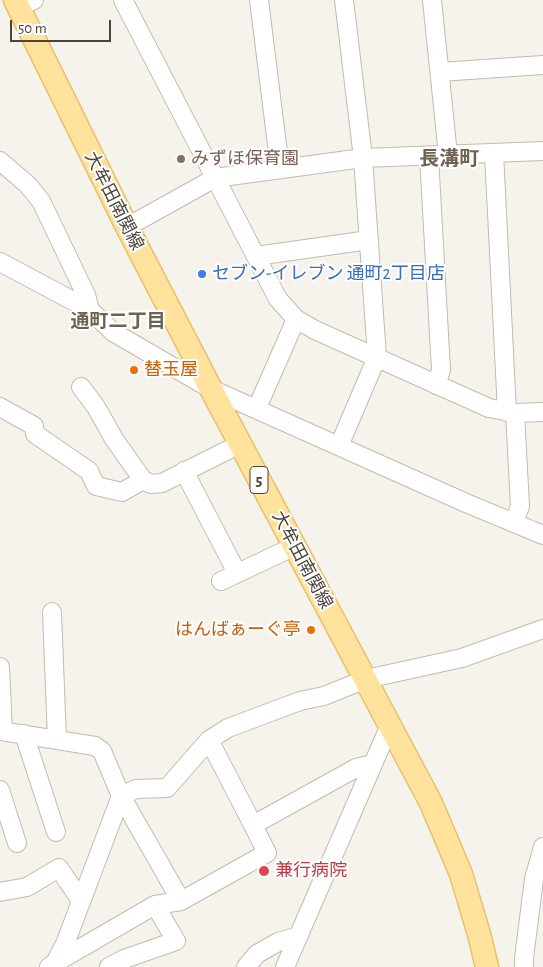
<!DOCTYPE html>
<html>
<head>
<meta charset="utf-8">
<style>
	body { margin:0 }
	#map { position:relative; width:543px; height:967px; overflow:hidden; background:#f6f3ec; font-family:"Alegreya Sans",sans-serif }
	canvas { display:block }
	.scale { position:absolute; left:10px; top:20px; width:101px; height:22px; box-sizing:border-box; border:2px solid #4b4439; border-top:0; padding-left:6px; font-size:15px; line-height:18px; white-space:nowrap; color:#4b4439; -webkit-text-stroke:4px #fff; paint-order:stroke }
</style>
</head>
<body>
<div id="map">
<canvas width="543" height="967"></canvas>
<div class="scale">50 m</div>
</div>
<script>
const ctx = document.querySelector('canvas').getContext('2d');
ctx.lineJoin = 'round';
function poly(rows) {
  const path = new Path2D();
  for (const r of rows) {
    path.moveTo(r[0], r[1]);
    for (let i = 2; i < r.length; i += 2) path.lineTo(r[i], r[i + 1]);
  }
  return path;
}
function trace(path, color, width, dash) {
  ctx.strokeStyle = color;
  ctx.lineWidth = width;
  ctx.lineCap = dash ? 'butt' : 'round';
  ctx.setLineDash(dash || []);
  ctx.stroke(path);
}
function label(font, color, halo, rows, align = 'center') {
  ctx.font = font + ' "Alegreya Sans","Noto Sans JP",sans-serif';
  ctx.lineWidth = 4;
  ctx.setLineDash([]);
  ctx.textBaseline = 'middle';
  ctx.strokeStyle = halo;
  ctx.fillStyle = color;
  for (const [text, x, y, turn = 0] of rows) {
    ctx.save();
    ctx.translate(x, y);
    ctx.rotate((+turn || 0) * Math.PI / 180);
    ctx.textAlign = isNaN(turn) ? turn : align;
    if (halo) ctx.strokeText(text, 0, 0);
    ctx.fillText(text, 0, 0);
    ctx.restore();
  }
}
const minor = poly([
	[123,0,278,299,296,319,315,330,489,408,515,413,543,412],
	[259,0,280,169],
	[432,0,448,155],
	[18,7,34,0],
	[440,72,543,65],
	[494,153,507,412],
	[429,156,441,370,436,385],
	[0,161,28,185,41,201,86,295,90,310],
	[127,227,215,178,363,158,543,151],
	[256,256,369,240],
	[0,262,90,310,113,332,211,389,466,503,543,535],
	[81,387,96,407,114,439,143,480,151,484,162,483,240,444],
	[0,407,34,426,35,434,89,471,96,486,122,492,143,480],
	[257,408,296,319],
	[339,446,377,357,363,158,344,0],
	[184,471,237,573],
	[514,523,520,506,515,413],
	[221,581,295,546],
	[52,612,57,740],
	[0,667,3,731],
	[0,731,95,746,102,751,121,796,181,901],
	[24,734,56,832],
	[209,740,253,825],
	[0,790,17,843],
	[0,892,27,887,59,868,81,901],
	[55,963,155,905,181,901,267,853,253,825,356,768,372,764],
	[49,967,55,963,65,944,121,796,136,789,167,788,209,740,228,728,300,701,324,696,366,679,462,658,543,629],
	[109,967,124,959,176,941,155,905],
	[246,967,257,954,278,942,299,936],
	[285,967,390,725],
	[524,967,524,958,534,879,543,847]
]);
const major = poly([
	[15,0,127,227,211,389,431,803,461,874,479,934,487,967]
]);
trace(minor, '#c2bbae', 20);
trace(major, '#e6c16a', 25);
trace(minor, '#fff', 18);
trace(major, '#ffe39c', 22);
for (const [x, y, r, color] of [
	[181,159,5,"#8d6e63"],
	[202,274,5,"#3f7fe0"],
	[134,370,5,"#e8710a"],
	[311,630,5,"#e8710a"],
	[264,871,6,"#e0444e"]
]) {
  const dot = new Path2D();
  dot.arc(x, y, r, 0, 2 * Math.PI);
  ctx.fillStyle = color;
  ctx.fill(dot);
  trace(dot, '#fff', 2);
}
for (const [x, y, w] of [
	[259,480,18]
]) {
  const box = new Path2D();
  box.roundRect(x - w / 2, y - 13.5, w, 27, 4);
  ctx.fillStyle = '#fff';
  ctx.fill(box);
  trace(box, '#4b4439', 1);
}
label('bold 16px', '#4b4439', null, [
	["5",259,480]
]);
label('18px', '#785e54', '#fff', [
	["みずほ保育園",191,159]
], 'left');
label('18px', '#4b4439', '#fff', [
	["大牟田南関線",114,201,63],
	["大牟田南関線",302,560,62]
]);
label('18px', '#366cbe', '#fff', [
	["セブン-イレブン 通町2丁目店",212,274]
], 'left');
label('18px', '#c56008', '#fff', [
	["替玉屋",144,370],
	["はんばぁーぐ亭",301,630,"right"]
], 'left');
label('18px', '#be3a42', '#fff', [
	["兼行病院",275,871]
], 'left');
label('bold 19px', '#6e6250', '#fff', [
	["通町二丁目",118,321]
]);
label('bold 20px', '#6e6250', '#fff', [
	["長溝町",449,159]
]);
</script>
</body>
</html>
